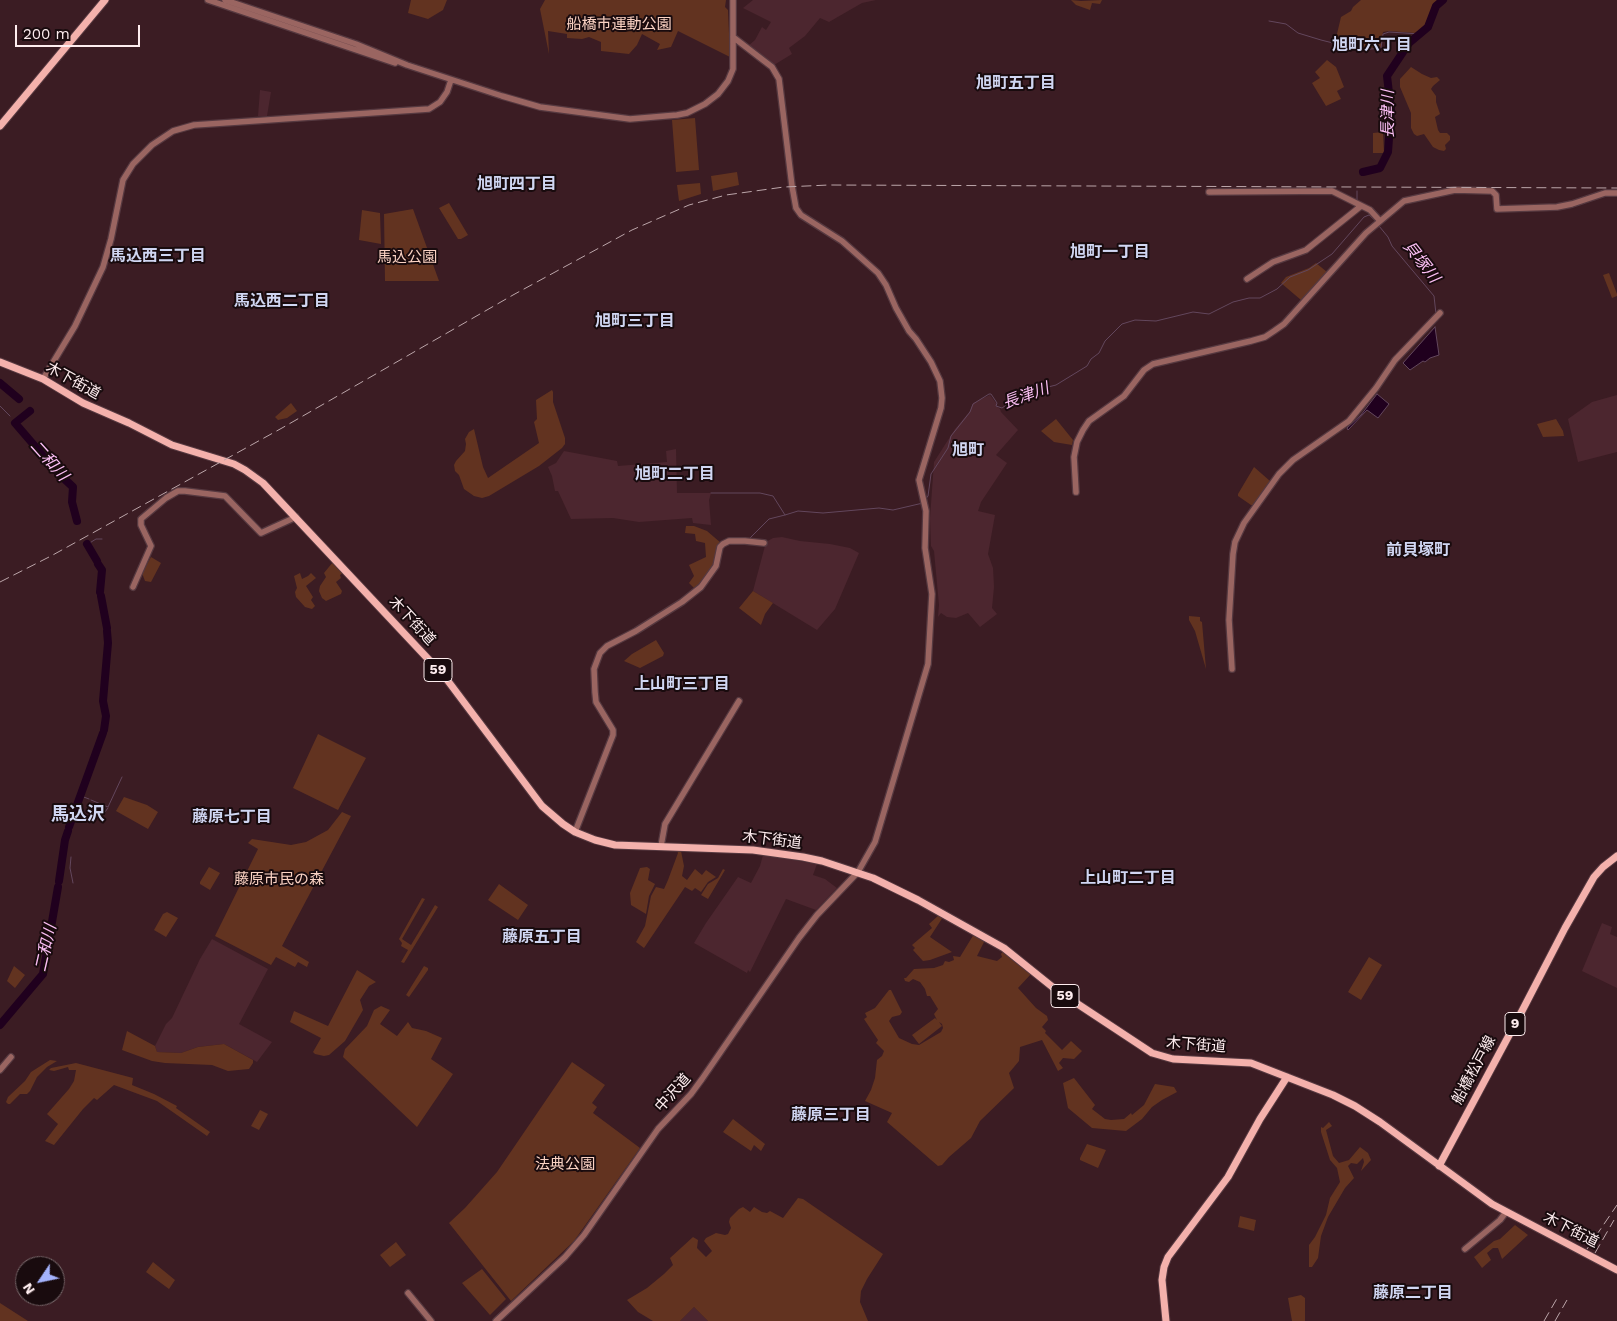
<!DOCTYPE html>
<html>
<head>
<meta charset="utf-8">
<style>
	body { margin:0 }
	#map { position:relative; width:1617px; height:1321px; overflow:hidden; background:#3b1c23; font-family:"Work Sans",sans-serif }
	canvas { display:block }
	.north { position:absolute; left:15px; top:1256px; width:50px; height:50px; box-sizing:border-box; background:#190b0e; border:1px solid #756568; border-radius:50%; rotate:236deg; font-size:14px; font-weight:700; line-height:20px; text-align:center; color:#feedef }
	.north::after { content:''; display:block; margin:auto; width:18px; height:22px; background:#a4b2fc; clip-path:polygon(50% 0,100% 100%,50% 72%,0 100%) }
	.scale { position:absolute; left:15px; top:25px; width:125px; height:22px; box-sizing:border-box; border:2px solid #feedef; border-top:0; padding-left:6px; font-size:15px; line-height:18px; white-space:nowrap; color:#feedef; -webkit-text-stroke:4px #190b0e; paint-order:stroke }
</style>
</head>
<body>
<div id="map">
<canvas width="1617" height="1321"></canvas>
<div class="north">N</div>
<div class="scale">200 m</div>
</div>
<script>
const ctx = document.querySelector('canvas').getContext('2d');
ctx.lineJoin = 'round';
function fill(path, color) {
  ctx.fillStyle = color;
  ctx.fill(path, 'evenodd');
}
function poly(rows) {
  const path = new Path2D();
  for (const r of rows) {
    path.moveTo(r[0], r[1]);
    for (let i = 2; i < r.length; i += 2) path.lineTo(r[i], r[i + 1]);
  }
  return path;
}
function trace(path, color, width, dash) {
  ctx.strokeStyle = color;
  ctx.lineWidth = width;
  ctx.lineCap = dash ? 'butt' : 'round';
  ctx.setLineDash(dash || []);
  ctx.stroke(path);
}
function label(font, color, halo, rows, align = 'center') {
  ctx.font = font + ' "Work Sans","Noto Sans JP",sans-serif';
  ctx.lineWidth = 4;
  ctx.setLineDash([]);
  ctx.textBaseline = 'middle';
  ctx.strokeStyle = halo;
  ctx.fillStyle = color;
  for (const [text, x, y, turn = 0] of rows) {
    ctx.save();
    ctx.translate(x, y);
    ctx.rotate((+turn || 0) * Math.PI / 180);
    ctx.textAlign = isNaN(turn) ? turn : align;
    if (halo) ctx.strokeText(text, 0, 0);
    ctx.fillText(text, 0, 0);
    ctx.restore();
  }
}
fill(poly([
	[753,0,876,0,862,3,829,22,820,18,805,36,789,48,792,54,774,65,748,46,755,40,762,27,766,30,771,22,743,8],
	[260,90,271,92,267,116,258,116],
	[990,395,996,403,996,406,1000,409,1001,412,1018,430,996,455,1007,463,981,502,978,511,995,515,988,554,993,568,994,587,992,608,997,614,980,627,968,613,956,618,947,617,941,613,938,617,939,605,934,551,931,546,930,518,934,462,955,429,970,411,973,403],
	[1617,395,1617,452,1578,462,1568,419,1592,402],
	[676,449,677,493,711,493,709,500,711,525,693,523,692,518,639,522,613,518,571,519,558,491,555,491,552,476,548,467,556,463,564,451,617,461,618,466,667,462,666,451],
	[782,537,800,541,830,544,850,548,859,553,835,609,817,630,753,591,766,542,773,538],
	[763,855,817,864,813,875,825,879,837,888,816,910,786,899,750,972,748,970,747,973,694,943,706,923,738,877,751,883,760,866],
	[1602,923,1612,927,1610,934,1617,937,1617,988,1582,971],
	[212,939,268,969,239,1024,272,1042,257,1062,224,1044,198,1047,181,1053,157,1052,155,1046,166,1024,172,1018,200,959],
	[694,1307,708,1321,680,1321]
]), '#4c262f');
fill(poly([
	[411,0,447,0,443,10,428,19,408,13],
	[545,0,726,0,725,7,728,10,730,57,678,31,671,47,657,50,660,44,642,34,637,45,629,54,601,51,601,42,589,37,582,39,567,38,567,34,548,31,549,54,540,9],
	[1071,0,1081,1,1102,0,1100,4,1092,3,1090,10,1076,5],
	[1361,0,1438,0,1422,30,1416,33,1389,31,1383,32,1381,47,1362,48,1342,44,1336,38,1341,17,1351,11,1353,7],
	[1327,60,1336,67,1344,87,1337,91,1341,99,1326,106,1312,83,1320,78,1315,72],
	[1411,67,1422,74,1431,78,1437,77,1440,80,1433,86,1431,89,1436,96,1436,102,1440,114,1435,117,1438,130,1440,133,1447,133,1450,136,1450,140,1445,145,1446,149,1444,151,1439,150,1433,147,1424,134,1417,136,1414,134,1411,128,1411,113,1400,87,1400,79],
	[695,118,699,170,676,172,672,120],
	[1383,132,1384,153,1373,153,1373,133],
	[737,172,739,185,713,191,711,176],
	[700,183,701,194,679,201,677,185],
	[449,203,468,235,461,239,458,239,439,208],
	[413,209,439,281,385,281,384,214],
	[362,210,380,213,381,244,359,240],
	[1316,263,1327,272,1301,300,1281,283,1286,277,1309,268],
	[1609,273,1617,294,1617,296,1612,298,1603,275],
	[552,390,553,392,553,402,565,438,565,444,562,448,539,466,489,496,482,498,474,496,464,489,459,475,455,471,454,465,456,461,465,451,466,444,465,439,469,432,474,429,483,467,488,478,539,443,534,422,537,419,536,400],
	[291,403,297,411,287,418,278,420,275,417],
	[1056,419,1073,440,1072,445,1054,442,1041,431],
	[1556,419,1563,431,1564,436,1543,437,1537,424],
	[1254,467,1270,481,1253,505,1251,505,1238,496,1238,494],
	[686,526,694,526,707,531,721,543,717,560,710,574,695,589,689,583,694,576,689,565,706,557,705,543,696,541,695,534,685,533],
	[151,557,161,563,151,582,145,581,142,573],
	[333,562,343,573,340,575,341,578,336,582,342,591,341,594,326,601,322,598,319,591,320,586,326,577,324,573],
	[300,573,302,579,308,576,311,573,316,578,306,586,313,597,311,600,315,606,312,609,305,607,296,597,295,592,297,588,294,576],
	[753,591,773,603,765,614,761,625,739,608],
	[1189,616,1200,617,1200,621,1202,622,1206,669,1195,631,1189,620],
	[656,640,664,653,663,656,640,668,624,661,632,654],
	[318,734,366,758,338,810,293,788],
	[124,797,147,805,158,812,148,829,116,811],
	[342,812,351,816,282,946,309,962,307,967,298,962,295,967,276,957,271,965,215,936,258,849,248,843,252,839,291,845,306,842,328,830],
	[677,850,681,851,684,866,682,876,687,880,695,869,702,875,706,870,716,877,708,882,701,892,695,888,692,891,685,887,644,948,636,942,645,926,651,896,656,887,664,889,668,880,678,853],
	[209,867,220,873,210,890,200,884,200,882],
	[647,867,650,869,648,880,655,884,649,896,646,914,631,905,630,893,640,868],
	[723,869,725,870,708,899,701,895,708,884,718,878],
	[499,884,528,905,518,920,488,900],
	[422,898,425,899,402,939,411,945,435,905,438,907,404,963,401,962,408,950,401,946,402,943,399,939],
	[167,912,178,918,166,937,154,930,163,914],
	[939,915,943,917,930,937,952,952,930,960,923,961,913,950,915,948,912,945,932,928,929,924],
	[974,934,985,940,977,956,997,961,1002,957,1001,954,1003,951,1031,974,1018,988,1036,1008,1047,1016,1048,1020,1042,1027,1046,1031,1045,1033,1062,1050,1071,1041,1082,1051,1074,1059,1063,1058,1059,1063,1063,1068,1058,1071,1042,1040,1020,1047,1019,1061,1009,1073,1014,1088,980,1121,971,1138,949,1157,942,1165,938,1166,887,1122,892,1113,865,1101,871,1090,875,1078,877,1060,882,1056,884,1051,876,1043,878,1040,864,1019,867,1017,865,1013,875,1008,889,990,891,990,902,1012,900,1015,892,1017,889,1021,899,1038,912,1044,919,1045,941,1032,943,1028,942,1024,939,1022,942,1026,919,1044,912,1035,935,1018,937,1020,934,1014,938,1009,930,996,927,996,925,989,920,982,913,979,909,982,905,981,904,978,906,978,914,969,934,968,943,965,945,961,949,962,954,960,953,956,960,957],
	[1369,957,1382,965,1361,1000,1348,992],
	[14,966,25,975,15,988,7,981],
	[424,966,428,968,428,970,409,997,406,995],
	[357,970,376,982,369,986,360,1000,363,1010,345,1041,329,1055,324,1056,315,1054,313,1052,321,1038,290,1022,294,1011,328,1026],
	[381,1006,390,1010,380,1024,397,1036,408,1022,412,1028,426,1031,442,1038,431,1059,453,1074,417,1127,343,1057,345,1049,367,1026,374,1010],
	[127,1031,155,1046,157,1052,181,1053,198,1047,224,1044,253,1060,253,1063,249,1069,228,1071,212,1065,165,1063,152,1061,122,1050],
	[50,1060,57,1061,47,1067,37,1077,30,1091,27,1094,20,1094,10,1104,8,1104,6,1102,8,1097,25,1081,31,1072],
	[572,1062,605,1085,592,1103,597,1107,593,1113,640,1148,574,1241,511,1301,449,1223,465,1208,497,1172],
	[76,1063,133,1078,132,1085,154,1094,177,1106,176,1108,210,1132,207,1136,157,1101,114,1085,97,1100,94,1098,83,1109,54,1145,45,1141,58,1124,47,1114,69,1089,74,1081,76,1070,69,1070,68,1067,54,1071,49,1070,51,1068],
	[1074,1078,1095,1105,1092,1109,1105,1119,1111,1120,1124,1119,1131,1113,1132,1115,1144,1105,1155,1084,1174,1087,1177,1092,1162,1100,1152,1107,1142,1119,1126,1131,1092,1128,1068,1108,1063,1083],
	[260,1110,268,1114,259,1130,251,1126],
	[733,1119,765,1144,761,1151,754,1145,751,1151,723,1132],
	[1329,1122,1332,1126,1326,1130,1333,1156,1339,1163,1349,1160,1360,1147,1368,1153,1371,1160,1361,1171,1364,1162,1363,1158,1357,1164,1351,1163,1348,1166,1354,1178,1345,1188,1328,1217,1321,1236,1318,1258,1312,1267,1309,1267,1309,1245,1315,1237,1326,1215,1330,1198,1340,1182,1337,1168,1330,1160,1321,1132,1321,1127,1323,1128],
	[1087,1144,1106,1150,1098,1168,1080,1160,1080,1158],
	[798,1198,803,1199,883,1254,867,1279,861,1291,860,1302,868,1321,708,1321,694,1307,680,1321,653,1321,638,1312,627,1300,647,1288,664,1274,673,1265,670,1258,693,1237,698,1240,697,1248,706,1257,712,1251,704,1241,706,1238,716,1233,725,1235,728,1234,731,1228,729,1222,730,1218,739,1209,743,1207,750,1212,754,1207,762,1212,767,1213,770,1211,783,1218],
	[1240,1216,1256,1220,1254,1231,1238,1227],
	[1515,1225,1528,1235,1502,1259,1498,1248,1493,1248,1487,1253,1491,1260,1482,1268,1474,1257,1494,1241,1500,1239],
	[396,1242,406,1255,390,1267,380,1255],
	[153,1262,175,1280,169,1289,146,1272],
	[482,1269,506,1299,490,1315,462,1283],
	[1301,1295,1305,1298,1305,1321,1292,1321,1288,1298],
	[0,1303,28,1321,0,1321]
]), '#623320');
const water = poly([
	[1435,327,1439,355,1430,358,1425,362,1423,361,1410,370,1403,363,1435,327],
	[1377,394,1389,404,1378,418,1367,410,1348,430,1347,428,1361,415,1377,394]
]);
fill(water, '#20001e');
trace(water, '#63475d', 1);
trace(poly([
	[1269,21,1286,24,1298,33,1321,40,1361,50,1381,48,1383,34,1389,32,1420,34],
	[1373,36,1375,37],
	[1357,191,1357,201],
	[1379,226,1388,237,1392,246,1434,296,1436,314],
	[0,406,10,416],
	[711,493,760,493,773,496,785,515,798,511,823,513,879,508,893,510,923,503],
	[925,500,928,496,931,474,948,448,951,436,970,412,973,404,989,394,991,394,997,403,996,406,1002,408,1015,399,1032,391,1056,385,1087,366,1091,359,1099,353,1105,341,1122,324,1135,320,1156,321,1193,312,1209,314,1233,302,1249,298,1260,298,1277,289,1290,277,1308,270,1332,254,1364,217,1369,215,1375,220],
	[750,538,769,519,785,515],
	[88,544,96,539,102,539],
	[81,796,89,799],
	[91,800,108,807,122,777],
	[101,817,108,808],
	[71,857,70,868,73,883]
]), '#63475d', 1);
trace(poly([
	[1363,172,1380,168,1388,152,1391,110,1387,76,1409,43,1428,27,1436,6,1443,0],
	[0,383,19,399],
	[30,411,15,423,58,473,73,487,72,502,77,521],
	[87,544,97,561],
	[98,564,102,570,100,592],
	[101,596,107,628],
	[104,730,106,716,103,701,108,643,107,631],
	[69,827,103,733],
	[59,881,65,840,68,831],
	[0,1025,43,974,58,887]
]), '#20001e', 8);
const minor = poly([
	[208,0,395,63],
	[225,0,356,44,407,65,502,96,540,107,630,119,677,115,687,113,705,104,718,94,728,81,733,69,733,0],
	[1209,192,1332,191,1370,210,1380,221],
	[1247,279,1273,262,1306,250,1361,206],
	[43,379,75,326,103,267,111,239,123,180,133,164,152,145,173,131,194,125,429,109,440,102,447,92,451,80],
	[1076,492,1074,457,1077,442,1083,430,1089,421,1124,396,1144,370,1153,364,1251,341,1265,337,1274,331,1284,324,1366,233,1404,201,1455,190,1492,191,1496,195,1497,209,1557,207,1572,204,1605,193,1617,193],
	[133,587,151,546,141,525,141,519,166,498,178,491,185,491,225,496,261,533,296,517],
	[1232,669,1229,620,1233,554,1235,542,1244,523,1279,474,1293,460,1349,421,1376,388,1395,360,1440,313],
	[575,832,613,735,613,730,596,702,595,692,594,669,600,653,607,646,636,631,682,602,701,587,716,566,720,547,723,544,729,541,745,541,764,543],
	[661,846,665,824,739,701],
	[0,1070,11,1057],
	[1465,1249,1500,1220,1506,1212],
	[408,1293,431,1321],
	[496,1321,565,1257,584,1235,658,1129,691,1094,702,1079,799,938,817,915,858,872,875,842,928,664,932,594,925,548,926,511,919,480,941,408,942,398,940,381,931,362,916,339,909,331,896,308,886,285,878,273,842,241,801,215,796,208,792,186,779,79,772,67,733,37]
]);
const major = poly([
	[0,126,105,0],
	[0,362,43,379,83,403,129,423,172,445,234,464,245,470,263,483,445,677,542,806,563,824,575,832,595,840,615,845,753,850,803,857,822,861,873,878,918,900,1004,948,1055,989,1152,1053,1173,1059,1251,1063,1333,1095,1355,1106,1380,1122,1492,1204,1617,1270],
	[1439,1166,1522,1011,1565,928,1594,877,1603,867,1617,856],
	[1166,1321,1162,1280,1164,1267,1168,1257,1228,1177,1260,1119,1287,1077]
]);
trace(minor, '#563940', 8);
trace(major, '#563940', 9);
trace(minor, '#9a6561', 5.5);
trace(major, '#f4b1ac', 7);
trace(poly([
	[0,582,51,556,282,428,513,295,632,230,689,205,726,195,784,187,829,185,1617,188],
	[1587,1249,1617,1205],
	[1595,1253,1614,1220],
	[1544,1321,1559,1295],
	[1555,1321,1567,1300]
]), '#bca6aa', 1, [10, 5]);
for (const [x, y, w] of [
	[438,670,28],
	[1065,996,28],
	[1515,1024,20]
]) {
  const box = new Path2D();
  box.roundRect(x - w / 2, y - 11.5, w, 23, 4);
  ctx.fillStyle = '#190b0e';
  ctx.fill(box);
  trace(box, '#feedef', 1);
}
label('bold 14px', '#feedef', null, [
	["59",438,670],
	["59",1065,996],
	["9",1515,1024]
]);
label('15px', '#fad2c3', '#190b0e', [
	["船橋市運動公園",619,25],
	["馬込公園",407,258],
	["藤原市民の森",279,880],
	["法典公園",565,1165]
]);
label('15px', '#feedef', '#190b0e', [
	["木下街道",73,381,29],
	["木下街道",412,621,47],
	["木下街道",772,840,7],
	["木下街道",1196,1045,4],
	["船橋松戸線",1474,1070,-62],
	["中沢道",673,1093,-48],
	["木下街道",1571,1230,27]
]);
label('bold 16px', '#d0d6f2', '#190b0e', [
	["旭町六丁目",1372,45],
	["旭町五丁目",1016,83],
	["旭町四丁目",517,184],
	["旭町一丁目",1110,252],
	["馬込西三丁目",158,256],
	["馬込西二丁目",282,301],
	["旭町三丁目",635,321],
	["旭町",968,450],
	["旭町二丁目",675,474],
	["前貝塚町",1418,550],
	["上山町三丁目",682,684],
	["藤原七丁目",232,817],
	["上山町二丁目",1128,878],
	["藤原五丁目",542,937],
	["藤原三丁目",831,1115],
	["藤原二丁目",1413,1293]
]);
label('italic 16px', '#fbbef4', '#190b0e', [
	["長津川",1388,114,-90],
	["貝塚川",1421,262,52],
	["長津川",1026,396,-20],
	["二和川",49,461,48],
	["二和川",46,948,-77]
]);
label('bold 18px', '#d0d6f2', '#190b0e', [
	["馬込沢",78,815]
]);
</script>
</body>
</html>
